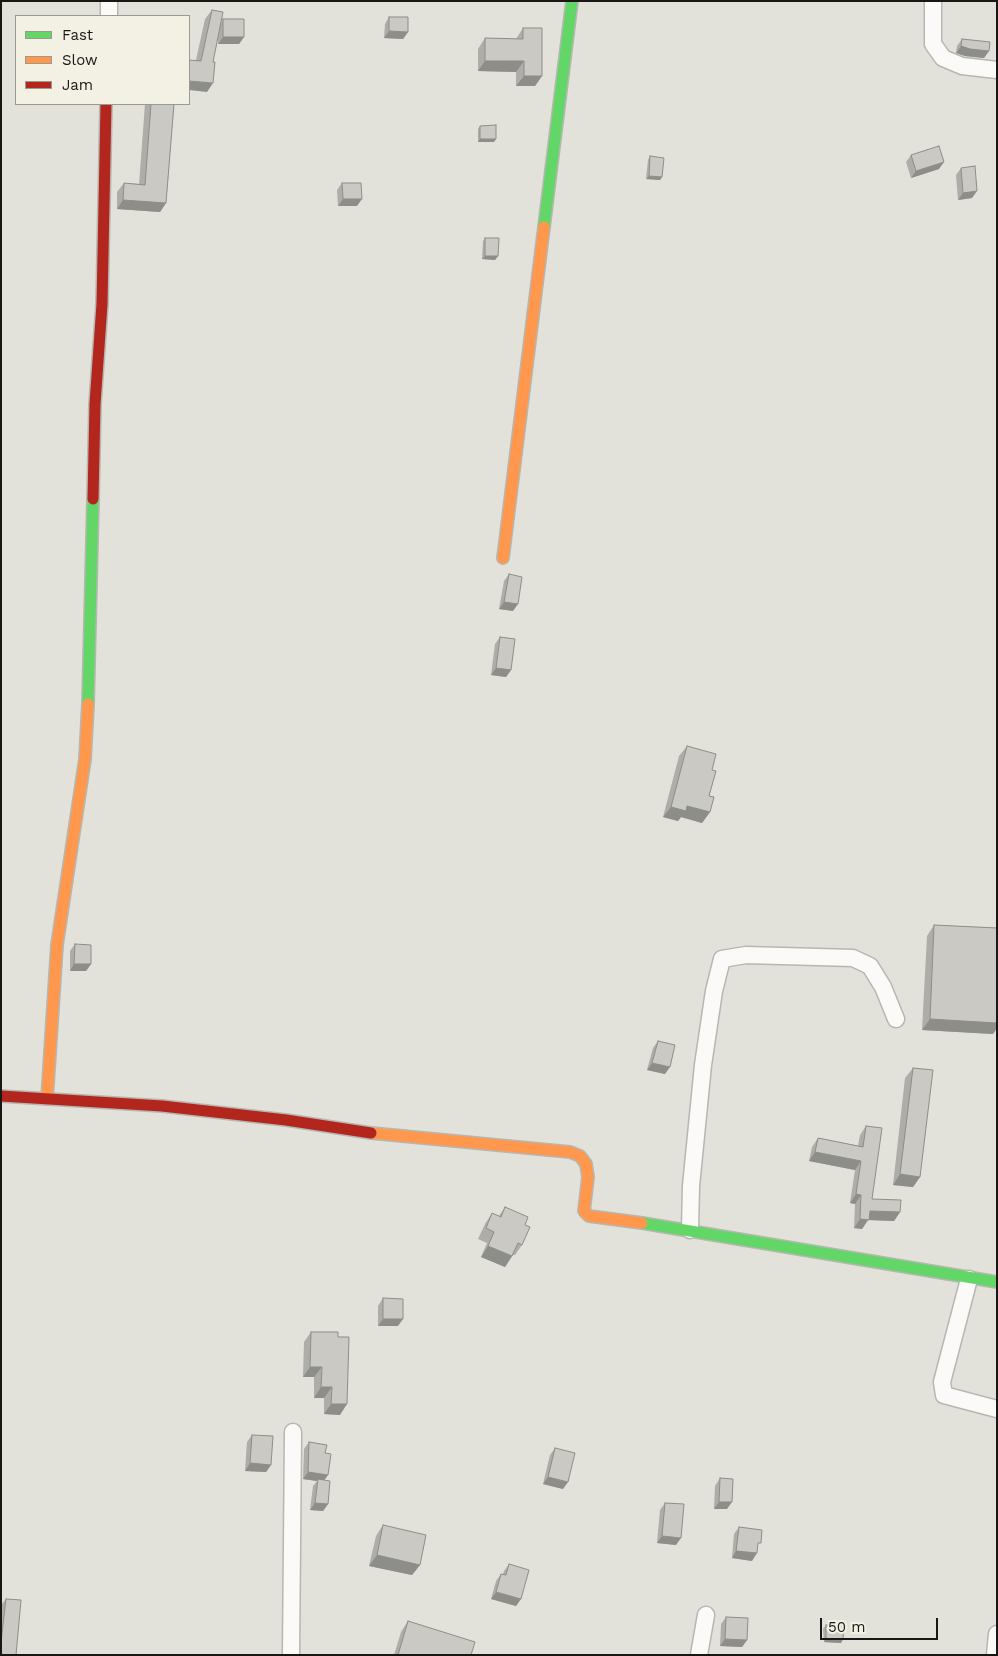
<!DOCTYPE html>
<html>
<head>
<meta charset="utf-8">
<style>
	body { margin:0 }
	#map { position:relative; width:998px; height:1656px; overflow:hidden; background:#e2e1da; font-family:"Work Sans",sans-serif }
	canvas { display:block }
	.frame { position:absolute; inset:0; border:2px solid #181713; pointer-events:none }
	.legend { position:absolute; left:15px; top:15px; width:175px; height:90px; box-sizing:border-box; background:#f2f1e4; border:1px solid #9b9a90; margin:0; padding:6px 9px; list-style:none; font-size:15px; color:#181713 }
	.legend li { display:flex; align-items:center; gap:10px; height:25px }
	.legend b { width:25px; border:1px solid #9b9a90 }
	.scale { position:absolute; left:820px; top:1618px; width:118px; height:22px; box-sizing:border-box; border:2px solid #181713; border-top:0; padding-left:6px; font-size:15px; line-height:18px; white-space:nowrap; color:#181713; -webkit-text-stroke:4px #f2f1e4; paint-order:stroke }
</style>
</head>
<body>
<div id="map">
<canvas width="998" height="1656"></canvas>
<div class="frame"></div>
<ul class="legend">
<li><b style="height:6px;background:#63d668"></b>Fast</li>
<li><b style="height:6px;background:#ff974d"></b>Slow</li>
<li><b style="height:6px;background:#b3261e"></b>Jam</li>
</ul>
<div class="scale">50 m</div>
</div>
<script>
const ctx = document.querySelector('canvas').getContext('2d');
ctx.lineJoin = 'round';
function poly(rows) {
  const path = new Path2D();
  for (const r of rows) {
    path.moveTo(r[0], r[1]);
    for (let i = 2; i < r.length; i += 2) path.lineTo(r[i], r[i + 1]);
  }
  return path;
}
function trace(path, color, width, dash) {
  ctx.strokeStyle = color;
  ctx.lineWidth = width;
  ctx.lineCap = dash ? 'butt' : 'round';
  ctx.setLineDash(dash || []);
  ctx.stroke(path);
}
function fill(path, color) {
  ctx.fillStyle = color;
  ctx.fill(path, 'evenodd');
}
const street = poly([
	[933,1,933,44,943,58,962,66,997,70],
	[109,16,109,1],
	[690,1230,691,1186,703,1065,714,991,722,959,746,955,853,958,870,966,883,987,896,1019],
	[969,1279,942,1382,944,1395,997,1409],
	[291,1655,293,1432],
	[699,1655,706,1615],
	[995,1655,997,1634]
]);
const fast = poly([
	[544,227,572,1],
	[88,704,93,499],
	[642,1223,997,1282]
]);
const slow = poly([
	[503,558,544,227],
	[47,1099,57,945,85,759,88,704],
	[371,1133,570,1152,580,1156,586,1164,588,1177,584,1211,589,1216,642,1223]
]);
const jam = poly([
	[93,499,95,404,102,304,106,104],
	[1,1096,162,1106,286,1120,371,1133]
]);
trace(street, '#b7b7b1', 19);
trace(fast, '#b7b7b1', 14);
trace(slow, '#b7b7b1', 14);
trace(jam, '#b7b7b1', 14);
trace(street, '#fbfaf9', 16);
trace(fast, '#63d668', 11);
trace(slow, '#ff974d', 11);
trace(jam, '#b3261e', 11);
fill(poly([
	[212,10,221,23,223,19,244,37,239,44,218,44,218,35,207,92,196,60,205,19],
	[389,17,408,32,403,39,384,38,385,24],
	[523,28,542,76,535,86,516,86,516,72,478,71,478,49,485,38,516,39],
	[962,39,989,51,984,58,965,56,956,53,957,46],
	[145,104,174,104,166,203,160,212,117,209,117,192,124,183,139,184],
	[480,126,494,142,478,142,478,129],
	[911,155,939,169,911,178,906,162],
	[650,156,662,177,660,180,646,179,648,160],
	[961,168,972,198,958,200,956,175],
	[342,183,357,206,338,206,337,190],
	[485,238,498,256,495,260,482,259,483,241],
	[509,574,513,611,499,609,504,581],
	[500,637,511,670,506,677,491,675,495,644],
	[687,746,712,770,709,796,710,812,702,823,681,817,678,821,663,817,679,756],
	[934,925,997,928,997,1028,993,1034,922,1030,927,936],
	[75,944,91,964,86,971,70,971,70,951],
	[658,1041,665,1074,647,1070,653,1048],
	[913,1068,920,1177,913,1187,893,1185,905,1078],
	[866,1126,872,1199,900,1212,894,1221,868,1220,862,1229,854,1228,855,1204,850,1203,855,1170,809,1161,812,1147,818,1138,858,1146,860,1135],
	[505,1207,525,1225,522,1245,515,1255,513,1255,505,1267,481,1257,487,1243,478,1239,485,1224,492,1213,499,1216],
	[383,1298,398,1326,378,1326,378,1306],
	[311,1332,338,1337,340,1415,324,1414,324,1398,314,1398,314,1377,303,1377,304,1342],
	[252,1435,271,1465,266,1472,245,1471,247,1442],
	[309,1442,325,1453,324,1480,328,1504,323,1511,310,1510,313,1486,317,1481,303,1479,304,1449],
	[555,1448,563,1489,543,1484,550,1455],
	[720,1478,727,1509,714,1509,715,1486],
	[665,1503,676,1545,657,1543,660,1510],
	[383,1525,420,1565,412,1575,369,1566,376,1536],
	[739,1527,752,1561,732,1558,734,1534],
	[509,1564,521,1599,516,1606,491,1599,496,1581,501,1574,503,1574,504,1571],
	[6,1599,1,1655,1,1605],
	[726,1617,747,1640,742,1647,720,1646,721,1624],
	[408,1621,471,1655,394,1655,401,1632],
	[826,1625,843,1639,841,1643,824,1642,823,1629]
]), '#aeada9');
fill(poly([
	[389,31,408,32,403,39,384,38],
	[223,37,244,37,239,44,218,44],
	[961,46,989,51,984,58,965,56,956,53],
	[485,61,524,61,516,72,478,71],
	[524,76,542,76,535,86,516,86],
	[189,81,213,83,207,92,189,90],
	[480,139,496,139,494,142,478,142],
	[944,162,939,169,911,178,916,171],
	[649,176,662,177,660,180,646,179],
	[977,191,972,198,958,200,963,193],
	[343,199,362,199,357,206,338,206],
	[123,200,166,203,160,212,117,209],
	[485,256,498,256,495,260,482,259],
	[504,602,518,604,513,611,499,609],
	[496,668,511,670,506,677,491,675],
	[687,806,710,812,702,823,681,817,678,821,663,817,671,807],
	[74,964,91,964,86,971,70,971],
	[930,1019,997,1023,997,1028,993,1034,922,1030],
	[652,1063,670,1067,665,1074,647,1070],
	[815,1152,861,1161,855,1170,809,1161],
	[900,1174,920,1177,913,1187,893,1185],
	[856,1194,861,1195,855,1204,850,1203],
	[870,1211,900,1212,894,1221,868,1220,862,1229,854,1228,860,1219],
	[488,1246,512,1256,505,1267,481,1257],
	[383,1319,403,1319,398,1326,378,1326],
	[310,1367,322,1367,314,1377,303,1377],
	[321,1387,332,1387,324,1398,314,1398],
	[331,1404,347,1404,340,1415,324,1414],
	[250,1463,271,1465,266,1472,245,1471],
	[308,1472,328,1475,323,1482,318,1479,317,1481,303,1479],
	[548,1477,568,1482,563,1489,543,1484],
	[719,1502,732,1502,727,1509,714,1509],
	[315,1503,328,1504,323,1511,310,1510],
	[662,1536,681,1538,676,1545,657,1543],
	[736,1551,757,1553,752,1561,732,1558],
	[377,1555,420,1565,412,1575,369,1566],
	[496,1592,521,1599,516,1606,491,1599],
	[725,1639,747,1640,742,1647,720,1646],
	[826,1639,843,1639,841,1643,824,1642]
]), '#8d8d89');
const building = poly([
	[212,10,223,12,213,62,215,62,213,83,189,81,189,60,201,61,212,10],
	[389,17,408,17,408,32,389,31,389,17],
	[223,19,244,19,244,37,223,37,223,19],
	[523,28,542,28,542,76,524,76,524,61,485,61,485,38,523,39,523,28],
	[962,39,990,42,989,51,970,49,961,46,962,39],
	[151,104,174,104,166,203,123,200,124,183,145,185,151,104],
	[496,125,496,139,480,139,480,126,496,125],
	[939,146,944,162,916,171,911,155,939,146],
	[650,156,664,158,662,177,649,176,650,156],
	[975,166,977,191,963,193,961,168,975,166],
	[342,183,361,183,362,199,343,199,342,183],
	[485,238,499,238,498,256,485,256,485,238],
	[509,574,522,577,518,604,504,602,509,574],
	[500,637,515,639,511,670,496,668,500,637],
	[687,746,716,754,712,770,716,771,709,796,714,797,710,812,687,806,686,811,671,807,687,746],
	[934,925,997,928,997,1023,930,1019,934,925],
	[75,944,91,945,91,964,74,964,75,944],
	[658,1041,675,1045,670,1067,652,1063,658,1041],
	[913,1068,933,1070,920,1177,900,1174,913,1068],
	[866,1126,882,1128,872,1199,901,1200,900,1212,870,1211,869,1220,860,1219,861,1195,856,1194,861,1161,815,1152,818,1138,863,1147,866,1126],
	[505,1207,528,1217,525,1225,530,1227,522,1245,518,1243,512,1256,488,1246,494,1232,486,1228,492,1213,501,1217,505,1207],
	[383,1298,403,1299,403,1319,383,1319,383,1298],
	[311,1332,338,1332,338,1337,349,1337,347,1404,331,1404,332,1387,321,1387,322,1367,310,1367,311,1332],
	[252,1435,273,1436,271,1465,250,1463,252,1435],
	[309,1442,327,1445,325,1453,331,1454,328,1475,308,1472,309,1442],
	[555,1448,575,1453,568,1482,548,1477,555,1448],
	[720,1478,733,1479,732,1502,719,1502,720,1478],
	[318,1479,330,1481,328,1504,315,1503,318,1479],
	[665,1503,684,1504,681,1538,662,1536,665,1503],
	[383,1525,426,1535,420,1565,377,1555,383,1525],
	[739,1527,762,1530,761,1543,758,1543,757,1553,736,1551,739,1527],
	[509,1564,529,1570,521,1599,496,1592,501,1574,506,1575,509,1564],
	[6,1599,21,1600,16,1655,1,1655,1,1642,6,1599],
	[726,1617,748,1618,747,1640,725,1639,726,1617],
	[408,1621,475,1642,471,1655,398,1655,408,1621],
	[826,1625,844,1625,843,1639,826,1639,826,1625]
]);
fill(building, '#cac9c4');
trace(building, '#8d8d89', 1);
</script>
</body>
</html>
